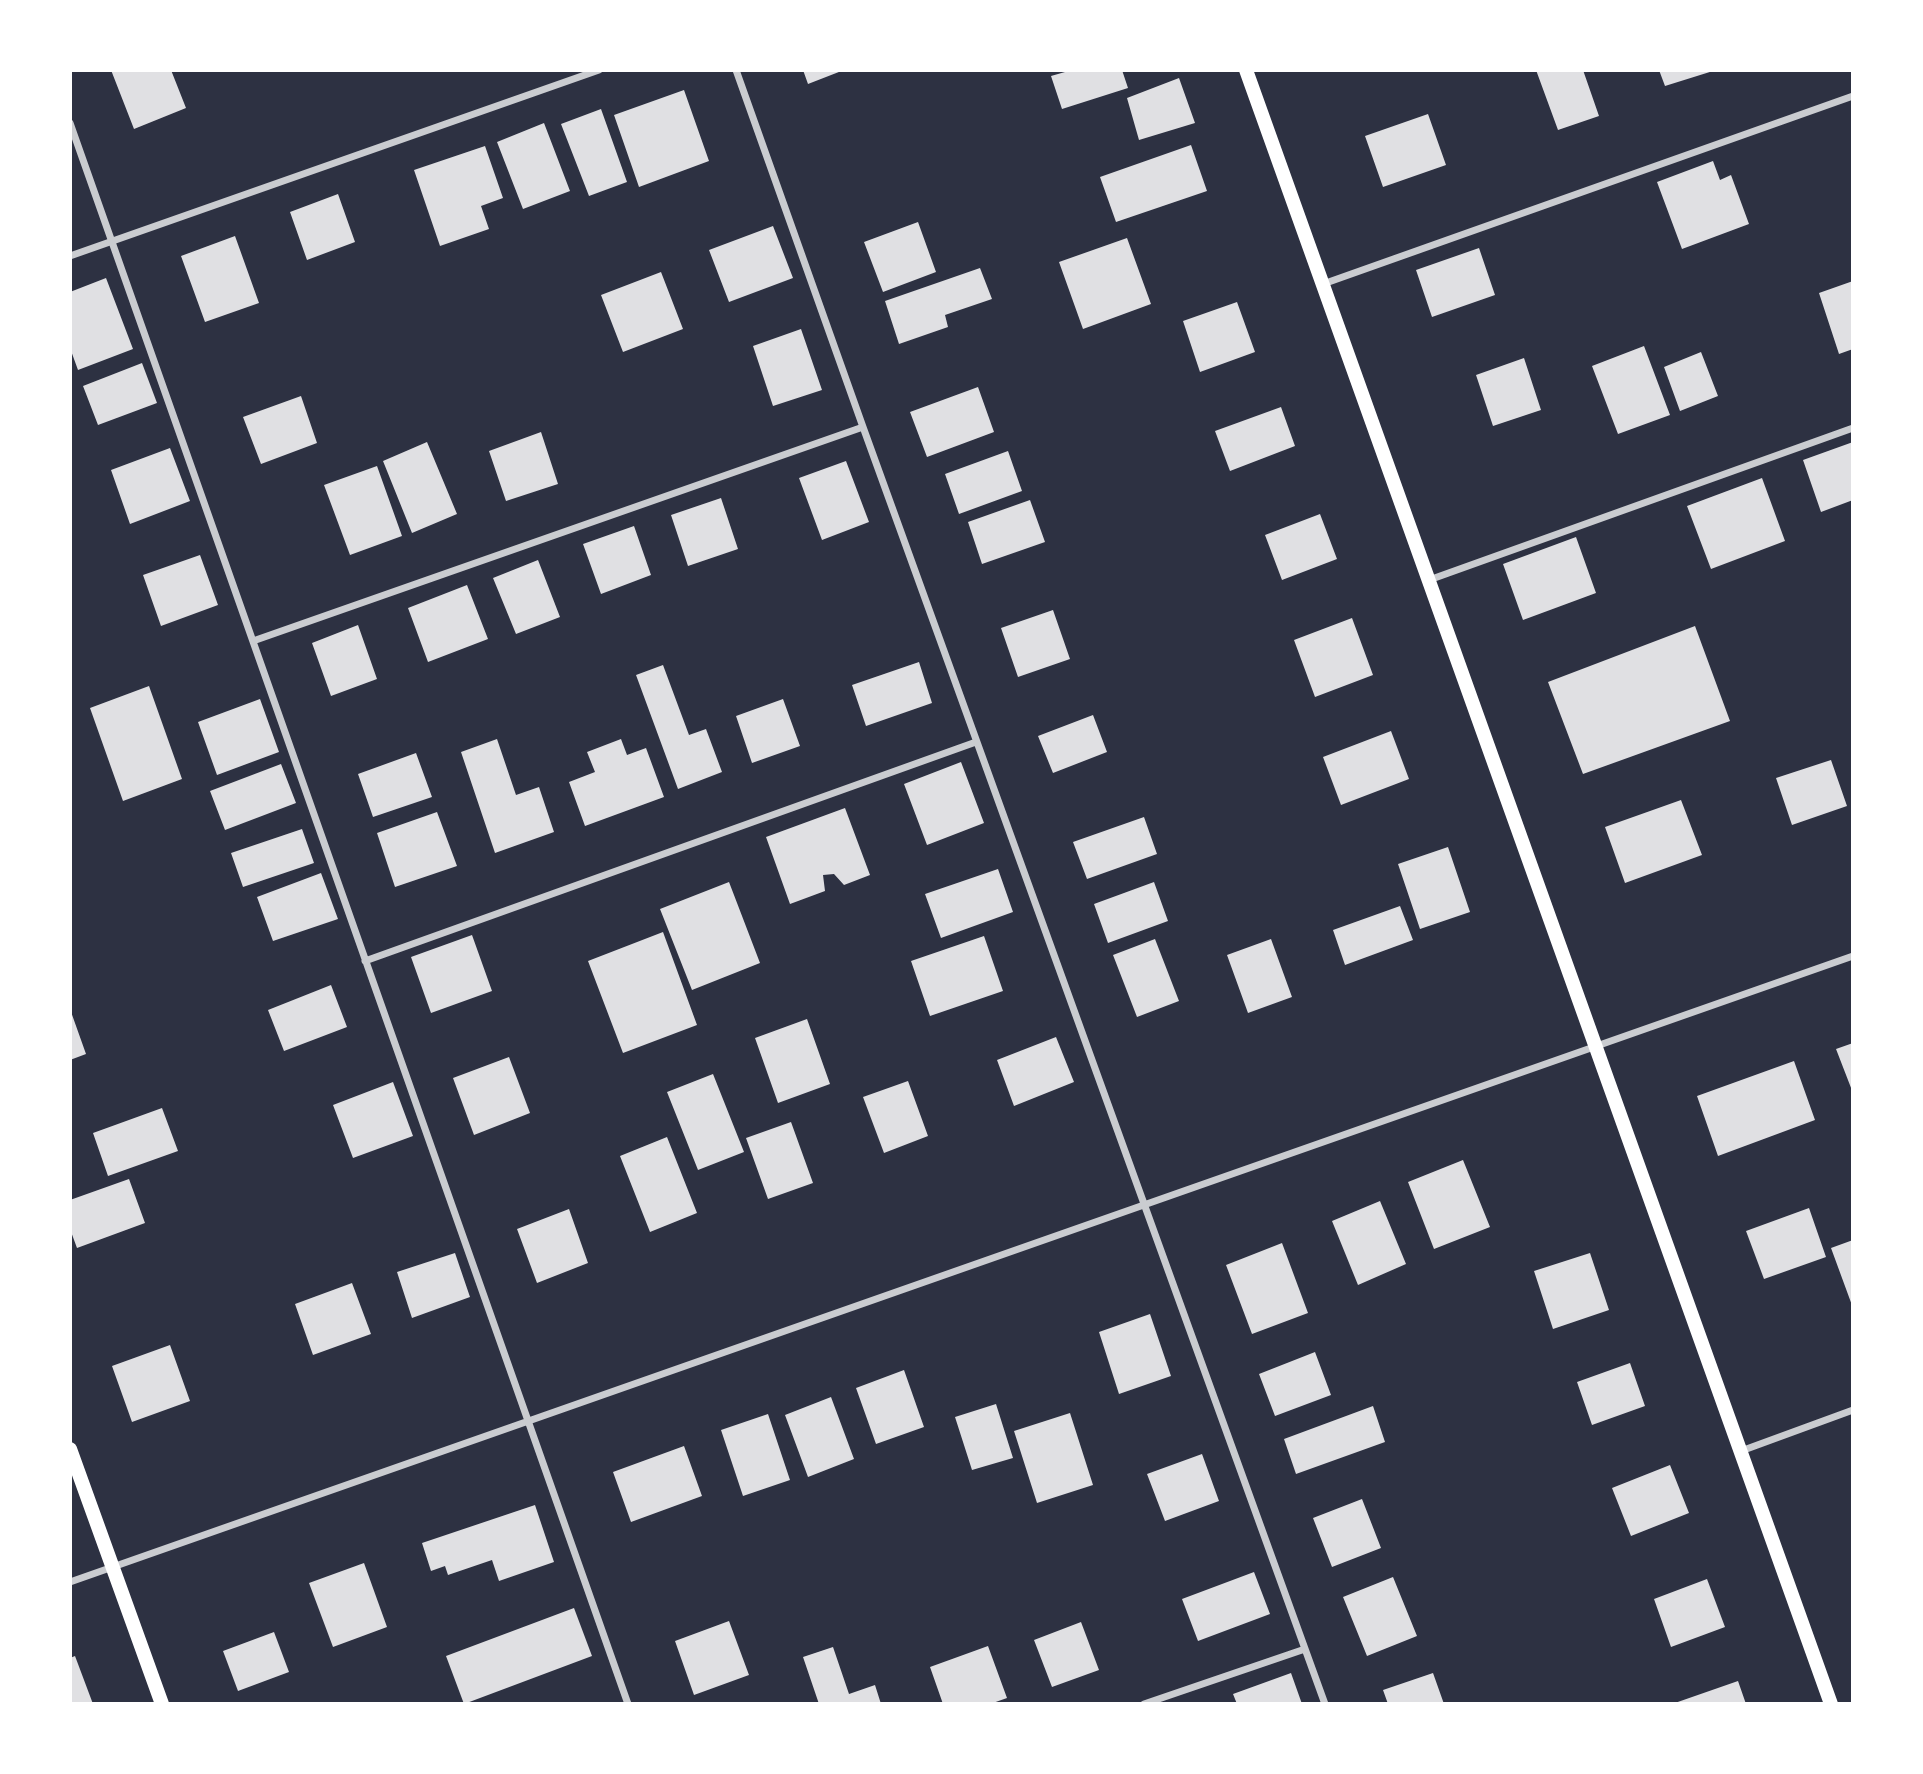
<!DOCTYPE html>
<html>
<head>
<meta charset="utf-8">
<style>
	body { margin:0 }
	#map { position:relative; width:1923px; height:1774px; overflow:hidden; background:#2d3142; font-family:"Exo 2",sans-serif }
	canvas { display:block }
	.frame { position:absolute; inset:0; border:72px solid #fff; pointer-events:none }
</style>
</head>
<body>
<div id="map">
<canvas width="1923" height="1774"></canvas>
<div class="frame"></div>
</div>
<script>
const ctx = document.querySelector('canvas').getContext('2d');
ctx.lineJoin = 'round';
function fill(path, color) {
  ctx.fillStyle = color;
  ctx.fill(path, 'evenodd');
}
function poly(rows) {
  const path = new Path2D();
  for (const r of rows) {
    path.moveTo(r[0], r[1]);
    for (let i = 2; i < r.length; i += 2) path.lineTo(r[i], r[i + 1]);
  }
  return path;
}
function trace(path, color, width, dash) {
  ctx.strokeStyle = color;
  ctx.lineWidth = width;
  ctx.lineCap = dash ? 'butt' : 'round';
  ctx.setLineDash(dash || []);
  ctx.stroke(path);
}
fill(poly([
	[111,70,171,70,186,108,134,129],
	[803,70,844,70,808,84],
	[1072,70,1122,70,1128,88,1062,109,1051,76],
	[1536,70,1583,70,1599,116,1558,130],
	[1659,70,1713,70,1713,71,1665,86],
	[1179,78,1195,123,1139,140,1127,98],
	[684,90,709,161,639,187,614,115],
	[601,109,627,182,589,196,561,124],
	[1428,114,1446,165,1383,187,1365,136],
	[544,123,570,191,523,209,497,142],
	[1191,145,1207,191,1116,222,1100,177],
	[485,146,503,198,481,206,489,229,440,246,414,170],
	[1713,161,1720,180,1731,175,1749,224,1682,249,1657,182],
	[338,194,355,242,307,260,290,212],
	[918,222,936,272,883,292,864,242],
	[773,226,793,278,729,302,709,250],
	[235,236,259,303,205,322,181,256],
	[1127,238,1151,304,1083,329,1059,262],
	[1479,248,1495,295,1432,317,1416,270],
	[980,268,992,299,945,315,948,327,899,344,885,301],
	[661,272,683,329,623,352,601,295],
	[106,278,133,349,78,370,70,348,70,292],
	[1853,281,1853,349,1839,354,1819,293],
	[1237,302,1255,352,1200,372,1183,321],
	[801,329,822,390,773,406,753,346],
	[1644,346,1670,415,1618,434,1592,366],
	[1701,352,1718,396,1680,411,1664,367],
	[1524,358,1541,410,1493,426,1476,375],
	[142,363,157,403,98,425,83,386],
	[978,387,994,432,927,457,910,412],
	[301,396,317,443,261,464,243,417],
	[1281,407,1295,446,1230,471,1215,431],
	[541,432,558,484,506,501,489,451],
	[427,442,457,514,412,533,383,461],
	[1853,442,1853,500,1821,512,1803,460],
	[170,448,190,501,130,524,111,470],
	[1008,451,1022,491,959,514,945,474],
	[846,461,869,522,822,540,799,478],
	[377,466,402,536,350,555,324,485],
	[1762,478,1785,541,1711,569,1687,506],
	[721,498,738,549,688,566,671,515],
	[1030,500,1045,542,982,564,968,522],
	[1320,514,1337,559,1282,580,1265,535],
	[634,526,651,575,601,594,583,544],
	[1576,537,1596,593,1523,620,1503,564],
	[200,555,218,605,161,626,143,575],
	[538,560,560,617,516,634,493,578],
	[467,585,488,639,428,662,408,608],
	[1053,610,1070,659,1018,677,1001,628],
	[1352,618,1373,675,1315,697,1294,640],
	[358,625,377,679,331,696,312,643],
	[1695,626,1730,721,1583,774,1548,682],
	[919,662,932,703,866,726,852,685],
	[663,665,689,735,706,729,722,772,678,789,636,675],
	[149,686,182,779,123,801,90,708],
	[260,699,279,752,217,775,198,722],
	[783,699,800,746,752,763,736,716],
	[1093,715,1107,752,1053,773,1038,736],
	[1391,731,1409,779,1341,805,1323,757],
	[497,739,516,795,539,787,554,832,495,853,461,752],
	[621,739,627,755,646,748,664,797,585,826,569,782,595,772,587,752],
	[416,753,432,797,373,817,358,774],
	[1831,760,1847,806,1792,825,1776,778],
	[961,762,984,823,927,845,904,784],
	[281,764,296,803,225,830,210,791],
	[1681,800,1702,855,1625,883,1605,827],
	[845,808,870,875,844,885,834,874,823,875,825,891,790,904,766,837],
	[437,812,457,866,395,887,377,833],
	[1144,817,1157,854,1087,879,1073,842],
	[302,829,314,863,243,887,231,853],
	[1448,847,1470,912,1420,929,1398,864],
	[998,869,1013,912,941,938,925,894],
	[321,873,338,919,273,941,257,897],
	[729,882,760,963,692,990,660,909],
	[1154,882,1168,921,1108,943,1094,904],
	[1400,906,1413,940,1345,965,1333,930],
	[663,932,697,1025,623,1053,588,961],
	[472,935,492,991,431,1013,411,957],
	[984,936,1003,991,930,1016,911,961],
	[1155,939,1179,1001,1137,1017,1113,955],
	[1271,939,1292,997,1248,1013,1227,955],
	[331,985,347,1027,284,1051,268,1010],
	[70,1009,86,1054,70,1060],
	[807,1019,830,1084,778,1103,755,1038],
	[1056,1037,1074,1082,1014,1106,997,1060],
	[1853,1043,1853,1093,1836,1049],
	[509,1057,530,1113,474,1135,453,1078],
	[1794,1061,1815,1120,1718,1156,1697,1096],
	[713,1074,744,1152,698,1170,667,1092],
	[908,1081,928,1136,884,1153,863,1097],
	[393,1082,413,1136,353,1158,333,1105],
	[162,1108,178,1151,108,1176,93,1133],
	[791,1122,813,1183,768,1199,746,1138],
	[667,1137,697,1213,650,1232,620,1156],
	[1463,1160,1490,1227,1434,1249,1408,1182],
	[129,1179,145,1223,77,1248,70,1229,70,1200],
	[1380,1201,1406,1264,1358,1285,1332,1221],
	[1809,1208,1826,1257,1764,1279,1746,1231],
	[569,1209,588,1263,537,1283,517,1229],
	[1853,1240,1853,1308,1831,1248],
	[1282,1243,1308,1313,1252,1334,1226,1265],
	[455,1253,470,1297,412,1318,397,1272],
	[1590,1253,1609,1310,1553,1329,1534,1271],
	[352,1283,371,1334,313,1355,295,1304],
	[1150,1314,1171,1376,1119,1394,1099,1332],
	[170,1345,190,1401,132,1422,112,1366],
	[1315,1352,1331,1395,1275,1416,1259,1374],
	[1630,1363,1645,1406,1592,1425,1577,1382],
	[904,1370,924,1427,876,1444,856,1388],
	[831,1397,854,1459,808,1477,785,1415],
	[996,1404,1013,1458,972,1470,955,1417],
	[1373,1406,1385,1442,1296,1474,1284,1439],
	[1070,1413,1093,1485,1037,1503,1014,1431],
	[768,1414,790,1480,743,1496,721,1430],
	[684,1446,702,1496,631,1522,613,1472],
	[1202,1454,1219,1501,1165,1521,1147,1474],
	[1670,1465,1689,1513,1631,1536,1612,1488],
	[1362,1499,1381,1548,1332,1567,1313,1518],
	[535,1505,554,1562,499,1581,492,1560,448,1575,445,1566,431,1571,422,1543],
	[364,1563,387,1627,333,1647,309,1583],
	[1254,1572,1270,1614,1198,1641,1182,1599],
	[1393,1577,1417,1636,1367,1656,1343,1597],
	[1707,1579,1725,1627,1671,1647,1654,1599],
	[574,1608,592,1656,464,1704,446,1656],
	[729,1621,749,1675,694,1695,675,1641],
	[1081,1622,1099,1670,1052,1687,1034,1640],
	[274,1632,289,1672,238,1691,223,1651],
	[988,1646,1007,1698,990,1704,943,1704,930,1667],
	[833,1647,849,1694,875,1685,881,1704,819,1704,803,1657],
	[75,1656,93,1704,70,1704,70,1658],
	[1291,1673,1302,1704,1237,1704,1233,1694],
	[1433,1673,1444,1704,1388,1704,1383,1690],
	[1738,1681,1746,1704,1672,1704]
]), '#e0e0e3');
trace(poly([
	[736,70,863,427,1325,1704],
	[70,123,628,1704],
	[70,256,599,70],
	[1323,284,1853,96],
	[1429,580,1853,428],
	[253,641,863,427],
	[365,961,976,742],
	[1741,1451,1853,1410],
	[70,1582,1853,956],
	[1144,1704,1305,1649]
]), '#caccd0', 7);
trace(poly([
	[1246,70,1831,1704],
	[70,1449,162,1704]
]), '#fff', 14);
</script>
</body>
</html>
